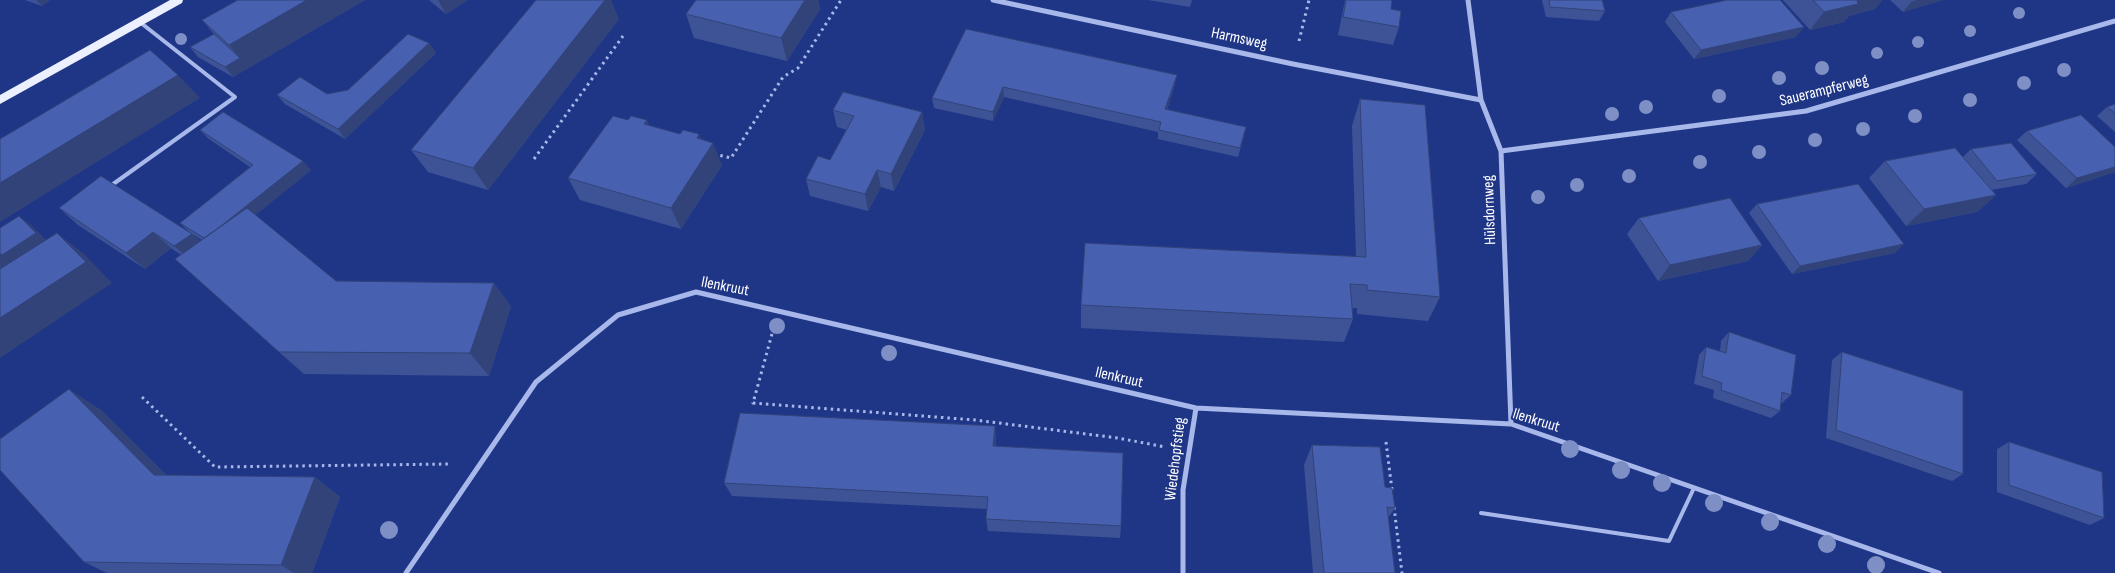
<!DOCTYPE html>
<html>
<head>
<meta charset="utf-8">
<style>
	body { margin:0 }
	canvas { display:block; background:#1f3686 }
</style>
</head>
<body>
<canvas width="2115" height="573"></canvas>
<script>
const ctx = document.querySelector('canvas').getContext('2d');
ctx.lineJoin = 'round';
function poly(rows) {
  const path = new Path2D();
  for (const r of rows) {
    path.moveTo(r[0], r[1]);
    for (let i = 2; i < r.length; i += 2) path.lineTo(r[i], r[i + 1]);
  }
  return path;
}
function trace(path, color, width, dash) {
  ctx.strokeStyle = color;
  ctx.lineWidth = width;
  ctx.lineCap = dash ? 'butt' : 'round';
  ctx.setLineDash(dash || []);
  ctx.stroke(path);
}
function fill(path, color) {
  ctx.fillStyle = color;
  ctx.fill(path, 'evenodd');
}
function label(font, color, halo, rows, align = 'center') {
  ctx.font = font + ' "Sofia Sans Condensed",sans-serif';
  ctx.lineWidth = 4;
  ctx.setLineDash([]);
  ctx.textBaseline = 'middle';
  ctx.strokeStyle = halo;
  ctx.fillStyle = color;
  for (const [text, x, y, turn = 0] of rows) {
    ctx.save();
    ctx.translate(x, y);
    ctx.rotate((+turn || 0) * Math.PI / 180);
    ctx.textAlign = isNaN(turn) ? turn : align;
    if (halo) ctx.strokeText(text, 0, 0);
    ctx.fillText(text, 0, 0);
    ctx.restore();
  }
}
trace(poly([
	[1299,41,1309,0],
	[714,154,731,158,783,77,798,68,841,0],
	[534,159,623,36],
	[772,334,753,403,975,420,1118,438,1165,447],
	[142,397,215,467,451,464],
	[1386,442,1392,490],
	[1394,507,1402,573]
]), '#a8b8ea', 3, [2.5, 4]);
trace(poly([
	[109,187,235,97,141,23],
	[1481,513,1669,541,1694,488]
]), '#a8b8ea', 4);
trace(poly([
	[993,0,1293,64,1481,100],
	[1468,0,1481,100,1501,151,1511,424],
	[1501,151,1806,111,2115,21],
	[406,573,536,382,618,315,696,292,1196,408,1511,424,1939,573],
	[1183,573,1183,490,1196,408]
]), '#a8b8ea', 5);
fill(poly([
	[170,0,183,0,182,3,0,104,0,95,170,0]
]), '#eceffe');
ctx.fillStyle = '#7e8fc5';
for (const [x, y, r] of [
	[2019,13,6],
	[1970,31,6],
	[181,39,6],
	[1918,42,6],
	[1877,53,6],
	[1822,68,7],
	[2064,70,7],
	[1779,78,7],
	[2024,83,7],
	[1719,96,7],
	[1970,100,7],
	[1646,107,7],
	[1612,114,7],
	[1915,116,7],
	[1863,129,7],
	[1815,140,7],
	[1759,152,7],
	[1700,162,7],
	[1629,176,7],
	[1577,185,7],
	[1538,197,7],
	[777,326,8],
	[889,353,8],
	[1570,449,9],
	[1621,470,9],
	[1662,483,9],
	[1714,503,9],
	[1770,522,9],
	[389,530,9],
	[1827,544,9],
	[1876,565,9]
]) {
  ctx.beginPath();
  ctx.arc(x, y, r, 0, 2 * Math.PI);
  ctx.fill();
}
fill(poly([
	[25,0,50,0,42,6],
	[238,0,365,0,233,77,198,57,190,47,214,34,202,20],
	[429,0,468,0,446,14],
	[696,0,818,0,820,9,787,61,694,38,686,14],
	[1148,0,1192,0,1190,7],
	[1345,0,1392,0,1391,9,1399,27,1393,45,1338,35],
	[1542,0,1602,0,1605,11,1599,21,1546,17],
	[1783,0,1882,0,1875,9,1849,16,1844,22,1810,30],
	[1890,0,1943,0,1903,12],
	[1671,12,1796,37,1694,59,1665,22],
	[619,19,488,190,428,172,411,150],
	[966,29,1175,84,1167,110,1244,136,1238,157,1158,139,1158,132,1004,97,993,121,934,108,932,98],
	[429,43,436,53,345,139,285,104,277,95,327,94,348,90],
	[1360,99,1440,297,1428,321,1357,314,1357,308,1352,308,1353,319,1344,342,1081,328,1081,305,1356,257,1352,126],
	[2115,104,2115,132,2097,116,2107,107],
	[833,110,922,112,925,130,894,191,881,187,868,211,810,196,806,179,830,160,847,130,837,127],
	[649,126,701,140,722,165,681,229,580,200,568,178],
	[200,130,311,170,255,215,336,281,511,306,489,376,304,374,279,352,181,255,171,248,145,269,78,225,59,208,192,234,200,241,202,240,189,232,180,223,250,167,209,139],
	[2027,131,2115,147,2115,172,2066,188,2017,140],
	[1971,149,2037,174,2026,184,1991,190,1996,195,1977,212,1906,226,1869,178,1885,161,1963,157],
	[1757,204,1895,253,1792,274,1749,213],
	[1639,218,1762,245,1748,261,1658,281,1627,234],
	[1729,332,1791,395,1782,403,1781,403,1780,411,1771,418,1713,398,1714,390,1694,384,1699,355,1706,347,1720,351,1721,341],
	[1842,352,1963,474,1952,481,1826,438,1832,360],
	[101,410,166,475,315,477,340,497,312,573,107,573,84,562],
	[995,426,996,440,996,446,1121,526,1120,538,988,531,986,519,987,509,732,496,724,483],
	[2009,442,2104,518,2090,525,1997,492,1997,449],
	[1312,445,1385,487,1395,508,1388,518,1395,573,1313,573,1304,465]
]), '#3d5396');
fill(poly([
	[36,0,50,0,42,6],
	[307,0,365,0,233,77,225,67,240,58,229,45],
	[438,0,468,0,446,14],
	[605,0,611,0,619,19,488,190,473,168],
	[804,0,818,0,820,9,787,61,781,38],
	[1856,0,1882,0,1875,9,1849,16,1844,22,1810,30,1824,12],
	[1917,0,1943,0,1903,12,1911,2],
	[1804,27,1796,37,1694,59,1701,50],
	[429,43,436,53,345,139,338,129],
	[178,75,200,98,0,222,0,183],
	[1177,75,1175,84,1164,119,1165,109],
	[1003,87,1004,97,993,121,993,112],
	[922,112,925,130,894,191,891,174],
	[647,120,657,143,644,124],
	[699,134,706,153,713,143,722,165,681,229,671,208,697,138],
	[303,161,311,170,215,248,205,239],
	[2115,167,2115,172,2066,188,2077,178],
	[877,170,881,187,868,211,865,194],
	[1996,195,1977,212,1906,226,1924,209],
	[19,216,31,225,48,242,14,264,7,259,11,263,0,270,0,251],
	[153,232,171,248,145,269,126,253],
	[57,233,84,254,112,283,0,358,0,318],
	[192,234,209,250,193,262,174,246],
	[1904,244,1895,253,1792,274,1800,266],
	[1762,245,1748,261,1658,281,1670,265],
	[494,283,511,306,489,376,470,353],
	[69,389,101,410,185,495,154,475],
	[995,426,996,440,995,460,993,446],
	[315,477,340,497,312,573,294,573,281,565]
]), '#32437a');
const building = poly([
	[238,0,307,0,229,45,202,20,238,0],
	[536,0,605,0,473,168,411,150,536,0],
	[696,0,805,0,781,38,686,14,696,0],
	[1346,0,1392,0,1391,9,1401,11,1399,27,1343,17,1346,0],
	[1549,0,1602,0,1605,11,1550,7,1549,0],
	[1727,0,1780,0,1804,27,1701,50,1671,12,1727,0],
	[1813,0,1857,0,1858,4,1824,12,1813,0],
	[966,29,1177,75,1165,109,1246,127,1240,148,1159,130,1161,122,1003,87,993,112,932,98,966,29],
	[214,34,240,58,225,67,190,47,214,34],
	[408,34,429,43,338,129,277,95,300,77,327,94,348,90,408,34],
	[150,50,178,75,0,183,0,139,150,50],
	[843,92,922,112,891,174,877,170,865,194,806,179,818,156,830,160,854,116,833,110,843,92],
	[1360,99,1425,105,1440,297,1367,290,1367,285,1350,284,1353,319,1081,305,1085,243,1366,257,1360,99],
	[2115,104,2115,113,2107,107,2115,104],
	[223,112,303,161,221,226,204,238,180,223,253,165,200,130,223,112],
	[2081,115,2115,147,2115,167,2077,178,2027,131,2081,115],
	[613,116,628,120,631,116,647,120,644,124,680,134,683,130,699,134,697,138,713,143,671,208,568,178,613,116],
	[2011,143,2037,174,1997,181,1971,149,2011,143],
	[1955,148,1996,195,1924,209,1885,161,1955,148],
	[101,176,192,234,174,246,153,232,126,253,59,208,101,176],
	[1858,184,1904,244,1800,266,1757,204,1858,184],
	[1730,198,1762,245,1670,265,1639,218,1730,198],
	[247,208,336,281,494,283,470,353,279,352,175,259,247,208],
	[19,216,36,233,2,255,0,253,0,228,19,216],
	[57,233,86,262,0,318,0,269,57,233],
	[1729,332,1796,355,1791,395,1782,392,1780,411,1721,390,1722,383,1702,376,1706,347,1726,353,1729,332],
	[1842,352,1963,391,1963,474,1836,430,1842,352],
	[69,389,154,475,315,477,281,565,84,562,0,470,0,439,69,389],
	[740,413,995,426,993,446,1123,453,1121,526,986,519,988,497,724,483,740,413],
	[2009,442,2102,472,2104,518,2009,485,2009,442],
	[1312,445,1380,447,1385,487,1392,488,1395,508,1387,507,1395,573,1324,573,1312,445]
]);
fill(building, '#4760af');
trace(building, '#32437a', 1);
label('16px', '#fff', '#1f3686', [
	["Harmsweg",1239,39,12],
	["Sauerampferweg",1824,91,-14],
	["Hülsdornweg",1490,210,-92],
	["Ilenkruut",725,287,11],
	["Ilenkruut",1119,378,13],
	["Ilenkruut",1536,421,17],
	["Wiedehopfstieg",1176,459,-83]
]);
</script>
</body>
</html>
